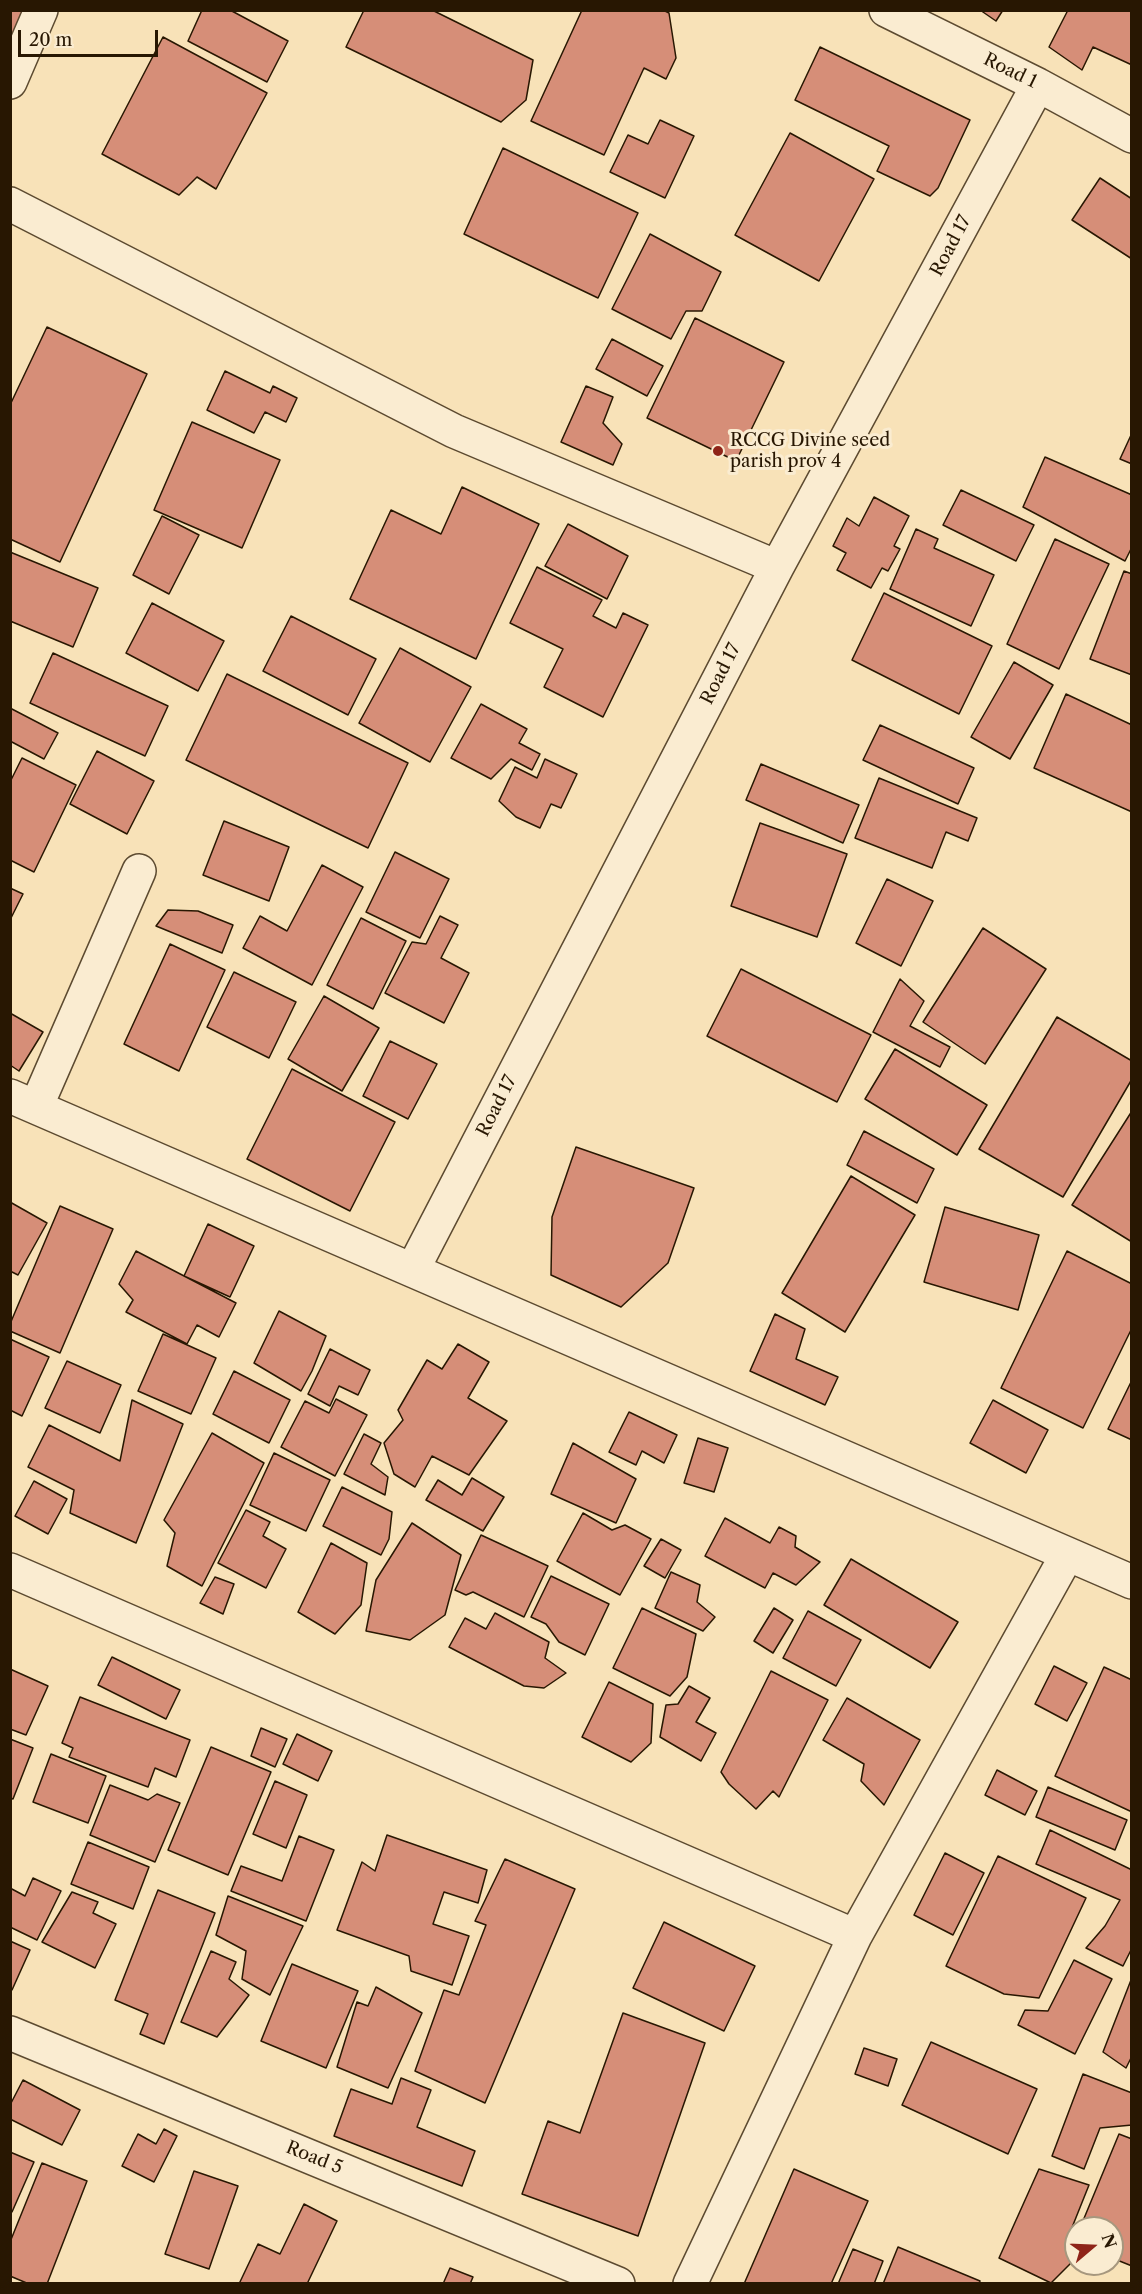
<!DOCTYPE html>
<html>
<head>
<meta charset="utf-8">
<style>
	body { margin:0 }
	#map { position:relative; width:1142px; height:2294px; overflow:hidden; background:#f8e2b8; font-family:"Libre Caslon Text",serif }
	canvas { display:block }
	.frame { position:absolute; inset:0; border:12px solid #281702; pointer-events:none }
	.north { position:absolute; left:1064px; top:2216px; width:60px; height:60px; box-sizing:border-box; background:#faecd1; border:2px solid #a6977e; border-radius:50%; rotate:71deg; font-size:16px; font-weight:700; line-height:24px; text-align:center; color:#281702 }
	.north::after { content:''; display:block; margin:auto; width:21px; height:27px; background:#8f2418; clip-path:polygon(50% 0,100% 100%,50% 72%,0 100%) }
	.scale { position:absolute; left:18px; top:30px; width:140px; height:27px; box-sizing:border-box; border:3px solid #281702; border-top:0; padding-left:8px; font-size:18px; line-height:21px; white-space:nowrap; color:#281702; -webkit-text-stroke:4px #faecd1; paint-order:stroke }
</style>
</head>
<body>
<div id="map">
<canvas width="1142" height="2294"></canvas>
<div class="frame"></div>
<div class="north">N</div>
<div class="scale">20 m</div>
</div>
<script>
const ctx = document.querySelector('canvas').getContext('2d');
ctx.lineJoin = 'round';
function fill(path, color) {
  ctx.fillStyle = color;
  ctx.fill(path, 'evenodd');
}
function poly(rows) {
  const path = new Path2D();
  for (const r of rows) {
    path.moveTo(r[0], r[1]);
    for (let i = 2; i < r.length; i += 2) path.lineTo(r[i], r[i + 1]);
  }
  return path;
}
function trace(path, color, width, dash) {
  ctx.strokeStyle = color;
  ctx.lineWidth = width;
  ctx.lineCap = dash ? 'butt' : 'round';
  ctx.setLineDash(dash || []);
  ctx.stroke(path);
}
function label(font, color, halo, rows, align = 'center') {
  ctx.font = font + ' "Libre Caslon Text",serif';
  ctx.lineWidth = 6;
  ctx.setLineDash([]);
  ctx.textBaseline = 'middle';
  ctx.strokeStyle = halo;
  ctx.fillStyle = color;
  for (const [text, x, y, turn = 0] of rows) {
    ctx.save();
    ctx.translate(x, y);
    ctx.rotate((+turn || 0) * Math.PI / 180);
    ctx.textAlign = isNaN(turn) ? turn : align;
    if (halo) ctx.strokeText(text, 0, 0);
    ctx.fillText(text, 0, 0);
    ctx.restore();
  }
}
const building = poly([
	[10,10,35,10,10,58,10,10],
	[202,10,230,10,288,41,267,82,188,41,202,10],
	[364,10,432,10,533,60,526,100,501,122,346,47,364,10],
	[582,10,663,10,669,13,676,58,666,79,644,68,604,155,531,121,582,10],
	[980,10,1003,10,996,21,980,10],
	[1068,10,1132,10,1132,65,1093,47,1082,70,1049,47,1068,10],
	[163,37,267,93,216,189,197,177,179,195,102,154,163,37],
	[820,47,970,120,938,188,930,196,877,171,889,146,795,100,820,47],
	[660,120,694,136,665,198,610,172,628,135,648,144,660,120],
	[790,133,874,179,819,281,735,235,790,133],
	[503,148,638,213,598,298,464,234,503,148],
	[1100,178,1132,199,1132,259,1072,220,1100,178],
	[650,234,721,272,702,311,686,311,671,339,612,309,650,234],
	[695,318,784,362,736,461,647,418,695,318],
	[47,327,147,374,60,562,10,539,10,405,47,327],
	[612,339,663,366,647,396,596,369,612,339],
	[225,371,270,393,273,386,297,398,286,422,265,412,254,433,207,410,225,371],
	[586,386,613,397,603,423,622,444,613,465,561,442,586,386],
	[192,422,280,460,242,548,154,510,192,422],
	[1132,433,1132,464,1120,459,1132,433],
	[1045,457,1132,495,1132,547,1125,561,1023,507,1045,457],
	[462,487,539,524,476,659,350,599,391,510,441,534,462,487],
	[961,490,1034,525,1016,561,943,525,961,490],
	[874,497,909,516,894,546,900,549,888,571,882,568,871,588,837,570,846,553,833,546,847,518,859,526,874,497],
	[162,516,199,535,169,594,133,575,162,516],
	[568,524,628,556,607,599,545,566,568,524],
	[916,529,938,539,934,548,994,575,971,626,890,589,916,529],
	[1055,539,1109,564,1059,669,1007,644,1055,539],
	[10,552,98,588,73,647,10,621,10,552],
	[537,567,602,600,593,616,616,628,623,613,648,625,603,717,544,687,563,649,510,623,537,567],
	[1124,571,1132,574,1132,675,1090,659,1124,571],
	[884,593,992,646,959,714,852,660,884,593],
	[152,603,224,641,198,691,126,653,152,603],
	[291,616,376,659,348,715,263,671,291,616],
	[400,648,471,687,430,762,359,723,400,648],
	[53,653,168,706,145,756,30,703,53,653],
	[1014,662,1053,685,1010,759,971,737,1014,662],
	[227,674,408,763,368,848,186,760,227,674],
	[1066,694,1132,725,1132,812,1034,768,1066,694],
	[481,704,527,729,519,743,540,754,532,770,511,759,491,779,451,758,481,704],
	[10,708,58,733,44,759,10,741,10,708],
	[880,725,974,768,958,804,863,760,880,725],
	[97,751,154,781,127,834,70,804,97,751],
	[22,758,76,785,34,872,10,860,10,782,22,758],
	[545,759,577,774,561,808,551,804,540,828,516,817,499,801,515,767,537,778,545,759],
	[761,764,859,805,843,843,746,800,761,764],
	[879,778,977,818,968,841,946,832,932,868,855,838,879,778],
	[224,821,289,847,269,901,203,875,224,821],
	[760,823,847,854,817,937,731,906,760,823],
	[395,852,449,879,420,938,366,912,395,852],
	[322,865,363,887,312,985,243,948,260,916,287,931,322,865],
	[887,879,933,901,901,966,856,943,887,879],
	[10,888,23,894,10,920,10,888],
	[168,910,198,911,233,925,222,953,156,926,168,910],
	[440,916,458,925,441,958,469,973,444,1023,385,993,412,942,426,944,440,916],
	[361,918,406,941,373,1009,327,985,361,918],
	[983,928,1046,969,985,1064,923,1022,983,928],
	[170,944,225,970,179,1071,124,1044,170,944],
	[741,969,871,1035,837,1102,707,1036,741,969],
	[234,972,296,1002,269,1058,207,1027,234,972],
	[900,979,924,1001,910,1026,950,1047,940,1067,873,1032,900,979],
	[324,996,379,1028,342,1091,288,1059,324,996],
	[10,1013,43,1032,19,1071,10,1065,10,1013],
	[1057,1017,1132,1061,1132,1079,1063,1197,979,1149,1057,1017],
	[390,1041,437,1064,408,1119,363,1096,390,1041],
	[895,1049,987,1105,957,1155,865,1099,895,1049],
	[292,1069,395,1122,350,1211,247,1159,292,1069],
	[1132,1111,1132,1242,1072,1205,1132,1111],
	[864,1131,934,1169,917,1203,847,1165,864,1131],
	[576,1147,694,1188,668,1263,621,1307,551,1275,552,1217,576,1147],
	[851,1176,915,1215,845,1332,782,1293,851,1176],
	[10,1202,47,1223,18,1275,10,1271,10,1202],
	[60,1206,113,1229,60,1353,10,1331,10,1324,60,1206],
	[945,1207,1039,1235,1018,1310,924,1282,945,1207],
	[208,1224,254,1246,230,1297,184,1276,208,1224],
	[136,1251,236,1303,219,1337,197,1325,187,1344,126,1312,133,1300,119,1284,136,1251],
	[1067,1251,1132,1284,1132,1328,1083,1428,1001,1388,1067,1251],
	[279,1311,326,1336,312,1371,301,1391,254,1363,279,1311],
	[775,1314,805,1329,796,1359,838,1377,825,1405,750,1371,775,1314],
	[163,1334,216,1358,191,1414,138,1391,163,1334],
	[10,1339,49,1357,22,1416,10,1410,10,1339],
	[458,1344,489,1362,468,1398,507,1421,469,1475,432,1456,415,1487,394,1474,384,1443,403,1420,398,1410,427,1360,442,1369,458,1344],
	[330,1349,370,1370,358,1395,339,1386,330,1406,308,1394,330,1349],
	[67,1361,121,1385,100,1433,45,1408,67,1361],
	[234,1371,290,1400,269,1443,213,1414,234,1371],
	[1132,1380,1132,1440,1108,1429,1132,1380],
	[336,1399,367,1415,335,1476,281,1447,305,1401,329,1413,336,1399],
	[132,1400,183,1424,136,1543,70,1513,74,1490,28,1467,49,1425,120,1461,132,1400],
	[993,1400,1048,1430,1026,1473,970,1443,993,1400],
	[629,1412,677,1435,664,1463,642,1451,636,1465,609,1452,629,1412],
	[212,1433,264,1463,202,1586,167,1566,175,1533,164,1520,212,1433],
	[364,1434,381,1443,371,1464,388,1477,385,1495,344,1474,364,1434],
	[698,1438,728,1448,714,1492,684,1483,698,1438],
	[573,1443,636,1479,616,1523,551,1494,573,1443],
	[274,1453,330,1480,306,1531,250,1505,274,1453],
	[472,1478,504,1497,483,1531,426,1500,438,1480,462,1495,472,1478],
	[34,1481,67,1499,48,1534,15,1516,34,1481],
	[342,1487,392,1512,389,1539,381,1555,323,1526,342,1487],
	[246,1510,270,1522,263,1536,286,1549,266,1588,218,1563,246,1510],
	[583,1513,612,1530,625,1525,651,1539,620,1595,557,1561,583,1513],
	[725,1518,770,1543,779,1527,796,1536,795,1547,820,1562,796,1585,773,1573,765,1588,705,1556,725,1518],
	[412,1523,461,1555,445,1615,410,1640,366,1631,376,1580,412,1523],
	[481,1535,548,1566,524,1617,473,1592,466,1595,455,1590,481,1535],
	[661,1539,681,1550,665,1578,644,1566,661,1539],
	[331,1543,367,1563,361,1605,335,1634,298,1612,331,1543],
	[851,1559,958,1622,930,1668,824,1605,851,1559],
	[671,1572,700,1585,697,1602,715,1617,703,1631,655,1608,671,1572],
	[551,1576,609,1604,585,1655,559,1642,546,1624,531,1617,551,1576],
	[215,1577,234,1584,223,1614,200,1603,215,1577],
	[642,1608,696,1634,687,1677,670,1696,613,1668,642,1608],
	[774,1608,793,1620,773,1653,754,1641,774,1608],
	[808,1611,861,1640,836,1686,783,1658,808,1611],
	[495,1613,549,1642,545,1658,566,1673,544,1688,524,1686,449,1647,465,1618,486,1629,495,1613],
	[112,1657,180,1690,166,1719,98,1685,112,1657],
	[1054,1666,1087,1683,1067,1721,1035,1704,1054,1666],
	[1104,1667,1132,1680,1132,1812,1055,1776,1104,1667],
	[10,1669,48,1686,26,1735,10,1729,10,1669],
	[771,1671,828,1700,779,1797,773,1791,756,1809,729,1784,721,1772,771,1671],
	[609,1682,653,1704,651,1743,631,1762,582,1737,609,1682],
	[689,1686,710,1698,696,1722,716,1733,701,1761,660,1737,666,1705,678,1704,689,1686],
	[80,1697,190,1740,176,1777,155,1768,148,1787,69,1757,73,1748,62,1743,80,1697],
	[847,1698,920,1740,884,1805,861,1781,864,1764,823,1740,847,1698],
	[261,1728,287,1739,275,1767,251,1756,261,1728],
	[297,1734,332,1751,318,1781,283,1764,297,1734],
	[10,1739,33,1748,13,1799,10,1798,10,1739],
	[211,1747,271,1772,228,1875,168,1850,211,1747],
	[51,1754,106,1776,88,1823,33,1802,51,1754],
	[997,1770,1037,1791,1025,1815,985,1795,997,1770],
	[275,1781,307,1795,286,1848,253,1834,275,1781],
	[110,1785,148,1800,157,1794,180,1803,155,1862,90,1835,110,1785],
	[1048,1787,1127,1820,1115,1850,1036,1817,1048,1787],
	[1050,1830,1132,1870,1132,1948,1123,1966,1086,1948,1105,1926,1120,1900,1036,1864,1050,1830],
	[387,1835,487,1870,478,1903,444,1892,433,1924,469,1936,452,1985,411,1971,409,1956,337,1930,362,1862,375,1871,387,1835],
	[299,1836,334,1850,306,1921,231,1891,241,1866,282,1881,299,1836],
	[88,1842,149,1867,133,1909,71,1884,88,1842],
	[945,1853,984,1873,953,1935,914,1915,945,1853],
	[998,1856,1086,1898,1039,1998,1004,1994,946,1966,998,1856],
	[505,1859,575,1889,485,2103,415,2071,444,1990,459,1995,486,1925,475,1921,505,1859],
	[33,1878,61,1891,37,1940,10,1927,10,1888,25,1896,33,1878],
	[158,1890,215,1913,164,2044,140,2034,148,2014,115,2000,158,1890],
	[72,1892,98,1902,93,1913,116,1924,95,1968,42,1942,72,1892],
	[228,1896,303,1926,270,1995,242,1979,246,1951,216,1935,228,1896],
	[664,1922,755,1966,724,2031,633,1988,664,1922],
	[10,1941,30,1950,12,1990,10,1990,10,1941],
	[211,1951,236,1962,229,1979,249,1995,217,2037,181,2022,211,1951],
	[1074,1960,1112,1979,1075,2054,1018,2025,1025,2010,1048,2011,1074,1960],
	[292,1964,358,1991,326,2068,261,2041,292,1964],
	[1131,1980,1132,2056,1126,2068,1103,2052,1131,1980],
	[376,1987,422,2013,388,2088,337,2067,357,2002,368,2006,376,1987],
	[623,2013,705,2043,638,2236,522,2194,548,2121,580,2133,623,2013],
	[931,2042,1037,2089,1008,2154,902,2105,931,2042],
	[864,2048,897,2059,888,2086,855,2074,864,2048],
	[1083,2074,1132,2093,1132,2125,1100,2128,1084,2169,1052,2156,1083,2074],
	[401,2078,431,2090,417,2127,475,2151,462,2186,334,2136,351,2089,392,2104,401,2078],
	[23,2080,80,2110,62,2145,10,2119,10,2105,23,2080],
	[164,2129,177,2136,154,2182,122,2166,138,2134,156,2144,164,2129],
	[1119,2134,1132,2139,1132,2266,1112,2258,1112,2228,1080,2228,1119,2134],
	[10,2152,34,2162,12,2212,10,2212,10,2152],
	[42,2163,87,2181,47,2284,29,2284,10,2276,10,2242,42,2163],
	[794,2169,868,2201,831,2284,744,2284,794,2169],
	[1039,2169,1089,2185,1067,2240,1072,2262,1051,2283,999,2258,1039,2169],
	[194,2171,238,2186,209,2269,165,2254,194,2171],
	[304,2204,337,2221,307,2284,239,2284,258,2244,280,2254,304,2204],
	[898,2247,980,2281,979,2284,883,2284,898,2247],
	[853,2249,883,2261,874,2284,838,2284,853,2249],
	[450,2268,473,2277,470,2284,443,2284,450,2268]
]);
fill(building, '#d68e78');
trace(building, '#281702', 1.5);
const minor = poly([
	[886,10,1038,85,1132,136],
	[10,82,41,10],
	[10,204,454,431,777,567],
	[10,1096,1132,1582],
	[36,1107,139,871],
	[413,1269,777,567,1038,85],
	[10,1570,855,1936],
	[10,2033,618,2284],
	[690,2284,855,1936,1067,1555]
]);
trace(minor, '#5c4a30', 36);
trace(minor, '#faecd1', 33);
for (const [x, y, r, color] of [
	[718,451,6,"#8f2418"]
]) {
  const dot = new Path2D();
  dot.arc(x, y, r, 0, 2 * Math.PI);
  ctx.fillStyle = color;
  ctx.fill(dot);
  trace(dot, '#faecd1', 2);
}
label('18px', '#281702', '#faecd1', [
	["Road 1",1010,71,26],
	["Road 17",951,246,-62],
	["Road 17",721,674,-63],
	["Road 17",497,1106,-63],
	["Road 5",314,2158,22]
]);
label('18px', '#281702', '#faecd1', [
	["RCCG Divine seed",730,441],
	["parish prov 4",730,462]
], 'left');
</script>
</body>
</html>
